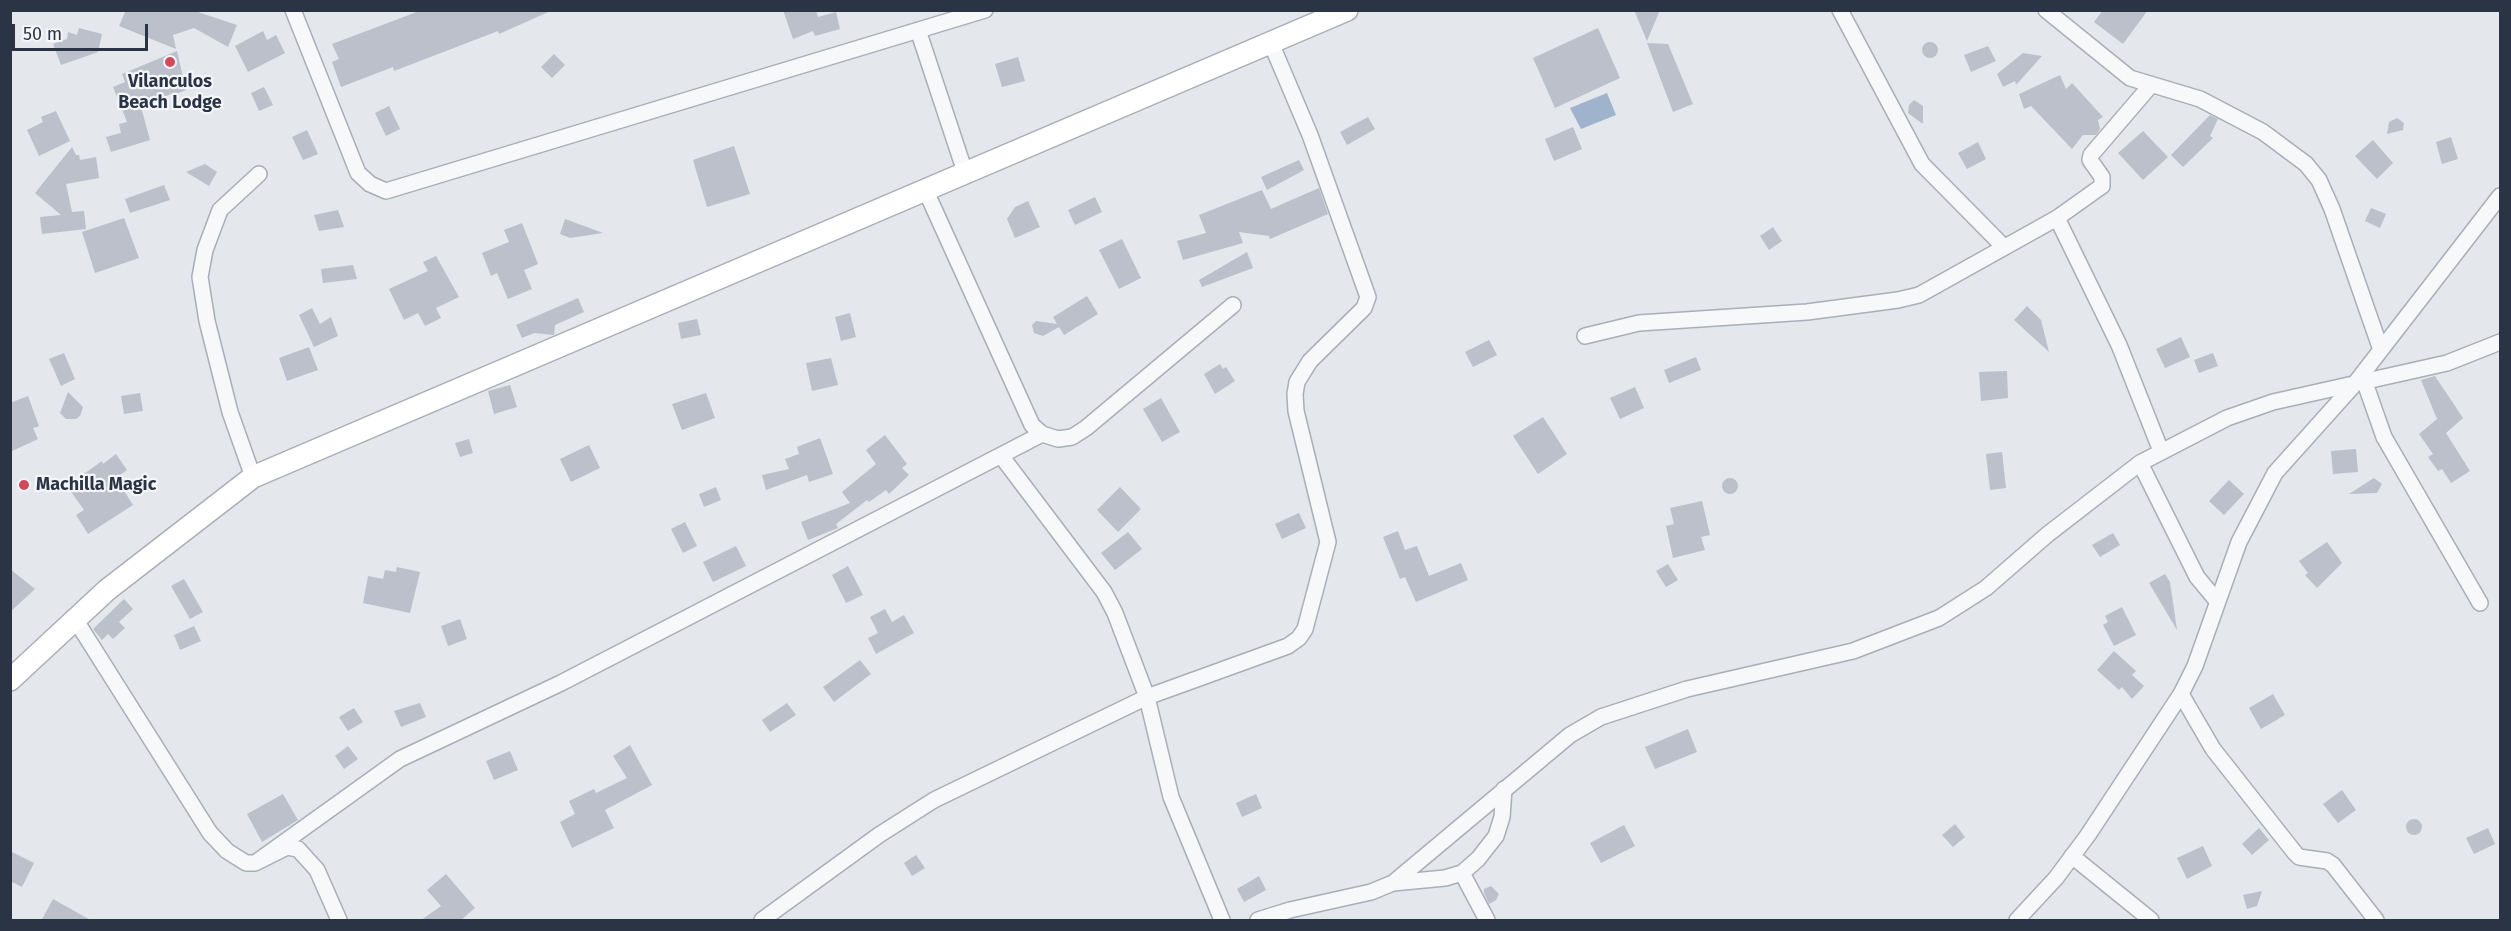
<!DOCTYPE html>
<html>
<head>
<meta charset="utf-8">
<style>
	body { margin:0 }
	#map { position:relative; width:2511px; height:931px; overflow:hidden; background:#e4e7ec; font-family:"Fira Sans",sans-serif }
	canvas { display:block }
	.frame { position:absolute; inset:0; border:12px solid #2b3445; pointer-events:none }
	.scale { position:absolute; left:12px; top:24px; width:136px; height:27px; box-sizing:border-box; border:3px solid #2b3445; border-top:0; padding-left:8px; font-size:18px; line-height:21px; white-space:nowrap; color:#2b3445; -webkit-text-stroke:4px #f4f6f9; paint-order:stroke }
</style>
</head>
<body>
<div id="map">
<canvas width="2511" height="931"></canvas>
<div class="frame"></div>
<div class="scale">50 m</div>
</div>
<script>
const ctx = document.querySelector('canvas').getContext('2d');
ctx.lineJoin = 'round';
function fill(path, color) {
  ctx.fillStyle = color;
  ctx.fill(path, 'evenodd');
}
function poly(rows) {
  const path = new Path2D();
  for (const r of rows) {
    if (r.length === 3) {
      path.moveTo(r[0] + r[2], r[1]);
      path.arc(r[0], r[1], r[2], 0, 2 * Math.PI);
      continue;
    }
    path.moveTo(r[0], r[1]);
    for (let i = 2; i < r.length; i += 2) path.lineTo(r[i], r[i + 1]);
  }
  return path;
}
function trace(path, color, width, dash) {
  ctx.strokeStyle = color;
  ctx.lineWidth = width;
  ctx.lineCap = dash ? 'butt' : 'round';
  ctx.setLineDash(dash || []);
  ctx.stroke(path);
}
function label(font, color, halo, rows, align = 'center') {
  ctx.font = font + ' "Fira Sans",sans-serif';
  ctx.lineWidth = 4.5;
  ctx.setLineDash([]);
  ctx.textBaseline = 'middle';
  ctx.strokeStyle = halo;
  ctx.fillStyle = color;
  for (const [text, x, y, turn = 0] of rows) {
    ctx.save();
    ctx.translate(x, y);
    ctx.rotate((+turn || 0) * Math.PI / 180);
    ctx.textAlign = isNaN(turn) ? turn : align;
    if (halo) ctx.strokeText(text, 0, 0);
    ctx.fillText(text, 0, 0);
    ctx.restore();
  }
}
fill(poly([
	[1607,93,1616,115,1581,129,1570,108]
]), '#9fb4cc');
fill(poly([
	[126,10,192,10,237,25,228,47,194,28,173,35,176,49,119,26],
	[422,10,553,10,499,34,498,31,394,71,393,67,341,87,332,62,339,59,332,44],
	[783,10,816,10,818,17,836,12,840,29,815,36,813,31,793,39],
	[1634,10,1660,10,1647,41],
	[2103,10,2148,10,2123,44,2094,22],
	[79,28,102,34,98,52,61,65,53,44,67,39,68,32,77,35],
	[1598,28,1620,78,1555,108,1533,58],
	[263,31,267,40,276,35,285,53,248,72,235,46],
	[1930,50,8],
	[1647,43,1668,44,1693,104,1673,112],
	[1988,46,1996,61,1971,72,1964,55],
	[177,51,186,90,174,95,173,93,141,107,150,140,111,152,106,137,121,133,119,124,127,122,113,87,125,82,122,74],
	[2023,53,2042,56,2016,85,2015,81,2003,87,1997,74],
	[554,54,565,65,552,78,541,67],
	[1018,57,1025,81,1002,87,995,64],
	[2060,75,2066,89,2072,83,2103,117,2098,120,2100,129,2096,135,2083,135,2072,149,2031,106,2024,109,2019,94],
	[264,87,273,105,259,111,251,93],
	[1914,100,1923,106,1923,124,1908,113,1909,105],
	[389,106,400,129,386,136,375,113],
	[56,111,70,141,39,156,27,130,43,122,41,117],
	[2210,115,2218,119,2210,136,2213,138,2183,167,2171,155],
	[1368,117,1375,129,1347,145,1340,132],
	[2397,118,2404,123,2403,130,2387,134,2389,122],
	[1573,127,1582,149,1554,161,1545,139],
	[307,130,318,154,303,160,292,137],
	[2143,131,2168,157,2143,180,2118,153],
	[2451,137,2458,159,2442,164,2436,142],
	[2373,140,2393,163,2377,179,2355,156],
	[1978,142,1986,159,1967,169,1958,153],
	[734,146,750,194,707,207,693,160],
	[72,147,76,155,79,155,80,160,96,157,99,178,66,184,72,212,84,211,86,229,42,234,40,217,61,215,35,193],
	[1299,160,1304,170,1267,190,1261,177],
	[205,164,217,172,209,186,186,172],
	[164,185,170,200,130,213,125,199],
	[1319,188,1328,214,1270,239,1269,236,1239,232,1243,243,1183,260,1177,241,1206,233,1199,215,1262,190,1271,209],
	[1095,197,1102,212,1075,225,1068,210],
	[1028,201,1040,227,1015,238,1007,219,1015,207],
	[2371,208,2386,214,2380,228,2365,221],
	[338,210,344,227,319,231,314,215],
	[124,218,139,258,95,273,82,232],
	[565,219,603,233,570,238,560,234],
	[522,223,538,264,524,270,532,289,508,299,497,273,491,276,482,253,509,242,504,230],
	[1773,227,1782,241,1769,250,1760,236],
	[1122,239,1141,278,1119,289,1099,250],
	[1247,252,1253,268,1202,287,1199,280],
	[436,256,459,297,436,308,441,318,425,326,418,313,404,320,389,289,428,271,423,262],
	[353,265,357,279,323,283,321,269],
	[1087,296,1098,314,1064,335,1059,327,1043,336,1034,333,1032,325,1036,321,1057,324,1053,317],
	[578,298,584,312,555,325,554,335,534,333,522,338,516,325],
	[2027,306,2041,320,2049,352,2014,320],
	[312,308,320,324,331,317,338,336,314,347,299,315],
	[850,313,856,337,841,341,835,317],
	[697,319,701,335,681,339,678,323],
	[2181,337,2190,357,2165,368,2156,349],
	[1489,340,1497,355,1473,367,1465,352],
	[309,347,318,370,287,381,279,358],
	[64,353,75,379,61,386,49,359],
	[2213,353,2218,366,2199,373,2194,360],
	[1696,357,1701,370,1669,383,1664,370],
	[831,358,838,385,812,391,806,363],
	[1220,364,1223,369,1226,367,1235,381,1215,394,1204,374],
	[2007,371,2008,398,1981,401,1979,372],
	[2435,376,2463,418,2446,433,2470,471,2451,483,2442,469,2438,471,2428,457,2433,454,2419,434,2437,419,2421,380],
	[510,385,517,407,494,414,488,391],
	[1635,387,1644,408,1620,419,1610,398],
	[68,392,83,407,80,416,76,419,66,419,60,413],
	[140,393,143,411,124,414,121,396],
	[706,393,715,418,682,430,672,404],
	[28,396,39,426,33,428,38,439,10,452,10,403],
	[1161,398,1180,432,1162,442,1143,409],
	[1543,417,1567,454,1538,474,1513,436],
	[885,435,907,464,902,468,909,475,889,494,886,490,869,502,867,500,836,524,838,528,808,540,801,522,850,503,842,492,876,464,866,450],
	[820,438,833,474,809,482,807,475,766,490,762,475,789,469,785,459,799,454,797,447],
	[469,439,473,453,460,457,455,443],
	[589,445,600,468,571,482,560,459],
	[2356,449,2358,472,2333,474,2331,451],
	[2002,452,2006,488,1990,490,1986,454],
	[116,454,127,470,116,478,133,505,88,534,76,515,84,510,67,486,102,461,103,464],
	[1730,486,8],
	[2374,478,2382,484,2377,493,2349,494],
	[2229,480,2244,494,2224,515,2209,501],
	[716,487,721,500,704,507,699,494],
	[1120,487,1141,509,1118,532,1097,510],
	[1702,501,1710,535,1701,537,1705,550,1673,558,1666,526,1674,524,1670,508],
	[1299,513,1306,528,1282,539,1275,524],
	[685,522,697,546,683,553,671,529],
	[1398,531,1405,550,1417,546,1429,576,1461,563,1468,580,1416,602,1405,577,1400,579,1383,537],
	[1128,532,1142,549,1115,570,1101,553],
	[2113,533,2120,545,2100,557,2092,545],
	[2327,542,2342,563,2317,588,2305,575,2308,573,2299,561],
	[736,546,746,566,713,582,703,562],
	[1668,564,1678,580,1666,587,1656,571],
	[848,566,863,595,846,603,832,575],
	[397,567,420,572,410,613,363,603,368,576,383,579,385,570,396,572],
	[10,569,35,589,10,612],
	[2165,574,2170,582,2177,630,2149,583],
	[184,579,203,612,190,619,171,586],
	[124,599,133,609,119,622,125,628,113,639,108,634,102,640,93,629],
	[2122,607,2136,635,2114,646,2103,625,2108,622,2105,616],
	[885,609,892,622,904,615,914,633,876,654,868,638,878,633,870,617],
	[460,619,467,639,448,646,441,626],
	[194,626,201,641,180,650,174,635],
	[2114,651,2136,671,2132,675,2144,686,2132,699,2122,687,2119,690,2097,670],
	[860,660,871,674,834,702,823,687],
	[2273,694,2285,715,2261,729,2249,708],
	[420,703,426,717,401,727,394,711],
	[787,703,796,715,770,732,762,720],
	[354,708,363,722,348,731,339,717],
	[1688,729,1697,752,1655,769,1645,747],
	[630,745,652,785,605,810,614,828,572,848,560,822,575,814,569,801,594,789,596,793,627,778,613,756],
	[348,746,358,759,344,769,335,756],
	[510,751,518,770,494,780,486,761],
	[2342,790,2356,810,2338,823,2323,804],
	[283,794,298,820,262,842,247,814],
	[1256,794,1262,808,1242,817,1236,803],
	[2414,827,8],
	[1955,824,1965,837,1953,847,1942,835],
	[1624,825,1635,846,1601,863,1590,843],
	[2259,828,2269,840,2252,855,2242,844],
	[2488,828,2495,844,2474,854,2466,838],
	[2203,846,2212,866,2187,879,2177,858],
	[10,851,34,863,22,887,10,881],
	[916,855,925,868,912,876,904,863],
	[446,874,475,908,460,921,420,921,441,906,427,890],
	[1259,876,1266,890,1244,902,1237,889],
	[1491,886,1499,894,1496,900,1489,904,1484,893,1484,889],
	[2262,891,2257,906,2247,909,2243,895],
	[53,899,92,921,41,921]
]), '#bbc0ca');
const street = poly([
	[293,10,358,173,370,184,386,191,985,10],
	[1840,10,1922,164,2004,247],
	[2046,10,2130,78,2200,99,2263,132,2306,164,2319,180,2332,209,2381,350],
	[918,30,965,172],
	[925,189,1032,425,1042,434,1058,439,1072,437,1086,428,1233,305],
	[2057,218,2119,345,2161,451],
	[1585,336,1639,323,1807,312,1898,300,1919,295,2057,218,2102,186,2102,177,2090,160,2091,155,2151,85],
	[2365,383,2384,437,2480,603],
	[1002,457,1104,592,1115,613,1147,697,1171,797,1222,920],
	[2140,463,2197,577,2217,601],
	[253,477,230,412,207,321,200,277,205,250,220,210,259,174],
	[75,619,210,833,227,851,246,863,255,863,287,847,298,849,317,870,339,920],
	[2181,694,2213,749,2295,853,2299,857,2327,861,2333,865,2376,920],
	[2072,856,2151,920],
	[255,863,400,759,561,683,1042,434],
	[1462,873,1487,920],
	[1393,883,1445,878,1462,873,1478,859,1496,836,1502,817,1504,789],
	[762,920,879,835,934,800,1147,697,1288,646,1299,638,1305,629,1328,542,1296,411,1295,394,1297,382,1310,361,1364,308,1368,297,1310,135,1271,43],
	[1258,920,1290,910,1371,892,1393,883,1570,735,1601,717,1687,689,1853,651,1939,618,1986,588,2048,534,2140,463,2227,418,2273,402,2447,363,2500,342],
	[2017,920,2056,878,2088,835,2181,694,2195,666,2239,542,2275,473,2353,386,2500,196]
]);
const secondary = poly([
	[10,680,107,590,253,477,1347,10]
]);
trace(street, '#a9aeb7', 18);
trace(secondary, '#a9aeb7', 24);
trace(street, '#f7f8fa', 15);
trace(secondary, '#fff', 21);
for (const [x, y, r, color] of [
	[170,62,6,"#d1495b"],
	[24,485,6,"#d1495b"]
]) {
  const dot = new Path2D();
  dot.arc(x, y, r, 0, 2 * Math.PI);
  ctx.fillStyle = color;
  ctx.fill(dot);
  trace(dot, '#f4f6f9', 2);
}
label('bold 18px', '#2b3445', '#f4f6f9', [
	["Vilanculos",170,82],
	["Beach Lodge",170,103],
	["Machilla Magic",36,485,"left"]
]);
</script>
</body>
</html>
